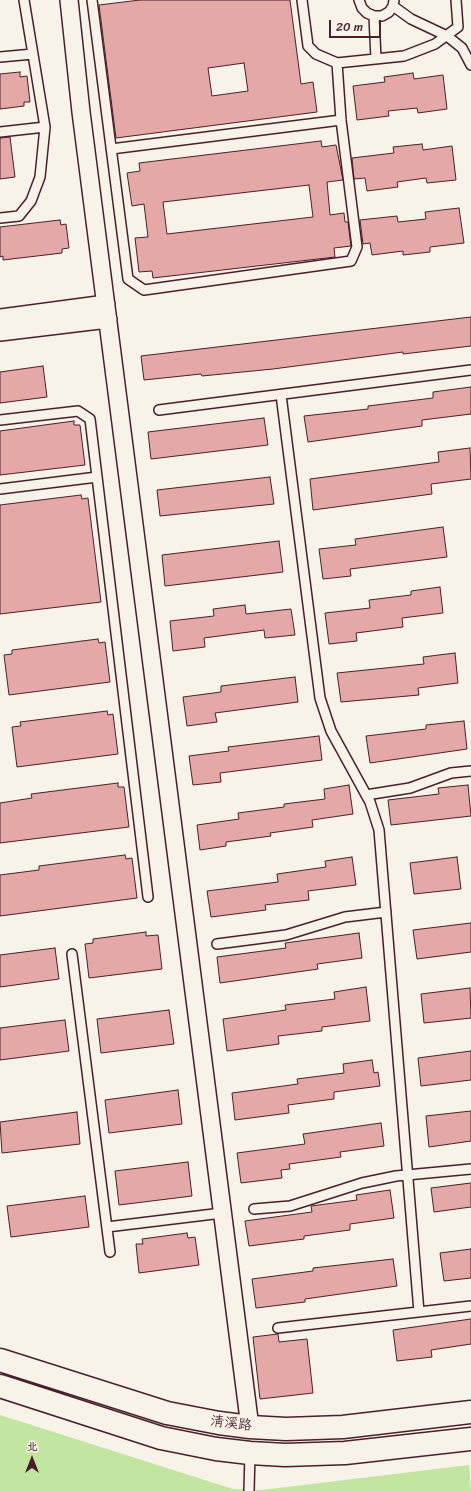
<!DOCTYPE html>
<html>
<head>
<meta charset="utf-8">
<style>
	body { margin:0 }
	#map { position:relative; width:471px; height:1491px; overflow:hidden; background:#f7f3e8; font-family:Sriracha,"LXGW WenKai TC",sans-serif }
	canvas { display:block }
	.north { position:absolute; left:12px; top:1439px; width:40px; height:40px; -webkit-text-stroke:3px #f7f3e8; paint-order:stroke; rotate:0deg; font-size:11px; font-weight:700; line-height:16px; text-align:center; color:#4a1f2b }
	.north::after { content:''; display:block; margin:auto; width:14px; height:18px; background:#4a1f2b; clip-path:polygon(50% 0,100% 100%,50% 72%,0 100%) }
	.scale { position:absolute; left:329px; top:20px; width:52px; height:18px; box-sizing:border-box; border:2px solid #4a1f2b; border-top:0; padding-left:5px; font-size:12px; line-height:14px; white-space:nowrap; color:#4a1f2b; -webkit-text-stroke:3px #f7f3e8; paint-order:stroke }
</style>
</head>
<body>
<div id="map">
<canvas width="471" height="1491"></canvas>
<div class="north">北</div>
<div class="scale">20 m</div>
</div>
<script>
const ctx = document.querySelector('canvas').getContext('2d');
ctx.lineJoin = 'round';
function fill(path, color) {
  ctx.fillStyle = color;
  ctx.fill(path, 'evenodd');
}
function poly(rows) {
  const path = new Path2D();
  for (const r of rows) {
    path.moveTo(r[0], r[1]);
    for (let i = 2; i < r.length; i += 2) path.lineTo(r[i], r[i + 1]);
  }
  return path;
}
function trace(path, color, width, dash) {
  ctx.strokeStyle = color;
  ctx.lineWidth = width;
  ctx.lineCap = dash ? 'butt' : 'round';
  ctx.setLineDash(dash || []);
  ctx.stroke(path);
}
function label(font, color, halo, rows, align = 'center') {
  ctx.font = font + ' Sriracha,"LXGW WenKai TC",sans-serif';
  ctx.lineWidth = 3.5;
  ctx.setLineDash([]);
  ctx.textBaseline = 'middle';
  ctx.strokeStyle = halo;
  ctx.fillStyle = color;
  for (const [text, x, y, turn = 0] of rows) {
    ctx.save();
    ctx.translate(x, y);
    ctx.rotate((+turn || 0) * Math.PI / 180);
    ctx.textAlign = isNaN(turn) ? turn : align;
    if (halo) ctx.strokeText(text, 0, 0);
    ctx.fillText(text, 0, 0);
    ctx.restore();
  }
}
fill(poly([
	[0,1415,233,1489,262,1490,469,1465,471,1491,0,1491]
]), '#c2e59f');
const building = poly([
	[140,0,290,0,301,84,313,82,317,112,116,138,99,5,140,0],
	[244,63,248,91,212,96,208,68,244,63],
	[20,72,20,77,27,76,30,102,24,102,24,106,0,109,0,74,20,72],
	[413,73,414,79,443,75,447,109,418,113,417,108,388,111,389,116,357,120,353,86,385,82,384,77,413,73],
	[10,137,15,177,0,179,0,138,10,137],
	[321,141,322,147,336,145,343,180,327,182,330,215,344,213,345,222,348,222,351,246,334,248,335,257,153,278,152,271,139,272,135,238,148,237,144,204,132,206,127,173,140,171,139,163,321,141],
	[309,185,313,217,167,234,163,202,309,185],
	[422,144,423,150,452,146,456,180,427,183,426,178,397,182,398,187,367,191,365,178,354,179,352,158,394,153,393,147,422,144],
	[459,208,464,243,430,247,430,252,403,255,403,251,372,255,370,243,363,244,360,220,397,216,398,222,426,219,425,212,459,208],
	[60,220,61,225,66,224,69,248,62,249,62,253,3,260,3,256,0,257,0,227,60,220],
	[471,317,471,346,403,354,403,352,273,369,202,376,201,374,144,380,141,356,471,317],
	[43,366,47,397,0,403,0,372,43,366],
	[471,387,471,414,422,420,422,426,308,442,304,416,368,409,368,406,433,398,433,392,471,387],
	[264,418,268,445,151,459,148,432,264,418],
	[74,421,74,425,80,425,85,465,0,475,0,431,74,421],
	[470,448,471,479,431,484,432,494,313,510,310,479,439,462,438,452,470,448],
	[270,477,274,504,160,516,157,490,270,477],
	[81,495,82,499,88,498,101,602,0,614,0,505,81,495],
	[443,527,447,557,350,569,351,576,323,579,319,549,356,545,355,539,443,527],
	[279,541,283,572,165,586,162,555,279,541],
	[440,587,443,613,402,618,403,627,356,633,357,641,329,644,325,613,370,608,369,600,411,595,411,591,440,587],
	[245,605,246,614,291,609,295,635,265,638,264,630,204,638,205,647,173,651,170,621,214,616,213,609,245,605],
	[98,639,99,643,105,642,110,682,9,695,4,655,12,654,12,650,98,639],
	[455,653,458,683,418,688,419,695,341,702,337,673,424,664,423,657,455,653],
	[295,677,298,702,215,713,217,722,187,726,183,697,221,692,221,686,295,677],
	[107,711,108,715,113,714,118,754,17,767,12,727,21,726,20,722,107,711],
	[464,721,467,749,370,763,366,736,426,729,426,725,464,721],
	[319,736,322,760,220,773,221,782,193,785,189,756,229,751,228,747,319,736],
	[118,783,118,787,124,787,129,827,0,843,0,803,32,798,31,794,118,783],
	[349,785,353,814,312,820,313,827,270,833,271,836,226,842,226,846,200,850,197,825,239,819,238,813,284,807,284,804,325,799,324,789,349,785],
	[468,785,471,816,391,825,388,800,439,794,438,788,468,785],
	[125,855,126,859,132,858,137,898,0,916,0,875,39,870,39,866,125,855],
	[352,857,356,885,308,891,309,900,265,905,266,910,211,917,207,891,278,882,277,874,326,867,325,861,352,857],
	[457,857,461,889,414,894,410,863,457,857],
	[471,923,471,952,417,959,413,930,471,923],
	[146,932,146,936,158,935,162,969,89,978,85,944,93,943,93,939,146,932],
	[359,933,362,958,317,964,318,969,220,983,217,957,286,948,285,943,359,933],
	[55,948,59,979,0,987,0,955,55,948],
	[366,987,370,1021,322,1027,322,1031,278,1036,279,1044,227,1051,223,1019,286,1010,285,1005,335,999,334,992,366,987],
	[470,988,471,1018,424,1023,421,994,470,988],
	[169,1010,174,1044,101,1053,97,1019,169,1010],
	[65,1020,69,1051,0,1060,0,1028,65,1020],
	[471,1051,471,1080,421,1086,418,1058,471,1051],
	[372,1060,374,1073,378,1072,380,1086,334,1092,334,1099,288,1105,289,1113,235,1120,232,1093,298,1084,297,1079,344,1073,343,1064,372,1060],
	[178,1090,182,1124,109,1133,105,1100,178,1090],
	[471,1111,471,1141,429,1147,426,1116,471,1111],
	[77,1112,80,1144,2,1153,0,1122,77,1112],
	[381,1123,384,1146,340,1152,341,1157,289,1164,290,1169,281,1170,282,1178,241,1183,237,1153,305,1144,303,1134,381,1123],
	[188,1162,192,1196,119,1205,115,1171,188,1162],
	[471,1183,471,1207,434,1212,431,1188,471,1183],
	[390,1190,394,1218,350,1224,350,1230,304,1236,304,1239,249,1246,245,1221,312,1212,311,1206,357,1200,356,1195,390,1190],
	[85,1196,89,1227,11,1237,7,1206,85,1196],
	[187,1233,188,1238,195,1237,199,1265,139,1273,136,1244,143,1244,142,1239,187,1233],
	[471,1249,471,1278,444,1281,440,1253,471,1249],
	[393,1259,397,1286,305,1299,305,1302,256,1308,252,1279,313,1271,313,1268,393,1259],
	[471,1319,471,1344,431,1350,432,1357,397,1361,393,1330,471,1319],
	[278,1334,279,1342,307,1339,313,1393,260,1399,253,1337,278,1334]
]);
fill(building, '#e4a9a7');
trace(building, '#4a1f2b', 1);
const lane = poly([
	[92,0,128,279,144,290,351,261,357,247,341,120,337,63],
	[302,0,308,46,316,54,337,63,404,56,435,44,458,27,456,0],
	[359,0,362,8,367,13,374,16,382,16,389,12,393,6,394,0],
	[393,6,411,19,447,36,462,48,471,65],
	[374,16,376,59],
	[0,57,33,54],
	[0,132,45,127],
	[111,149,341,120],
	[0,218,19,216,31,201,40,177,45,127,24,0],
	[281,395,320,698,331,731,370,802,379,830,419,1312],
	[159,410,471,370],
	[0,420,78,411,90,419,148,897],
	[0,489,97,477],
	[366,795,410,788,451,773,471,771],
	[217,944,286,935,345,917,386,912],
	[72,954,110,1252],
	[254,1209,290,1206,362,1183,396,1176,471,1169],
	[107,1227,222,1213],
	[278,1328,471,1306],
	[249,1491,250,1453]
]);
const street = poly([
	[69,0,81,112,250,1427],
	[0,318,106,304],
	[0,332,108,319]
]);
const secondary = poly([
	[0,1360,167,1413,219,1423,250,1427,286,1429,343,1427,471,1412],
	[0,1386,161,1438,216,1449,250,1453,285,1455,345,1453,471,1439]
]);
trace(lane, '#4a1f2b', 12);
trace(street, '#4a1f2b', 20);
trace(secondary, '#4a1f2b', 25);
trace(lane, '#f7f3e8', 9);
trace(street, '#f7f3e8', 17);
trace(secondary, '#f7f3e8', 22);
label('14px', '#4a1f2b', '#f7f3e8', [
	["清溪路",231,1424,7]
]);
</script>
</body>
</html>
